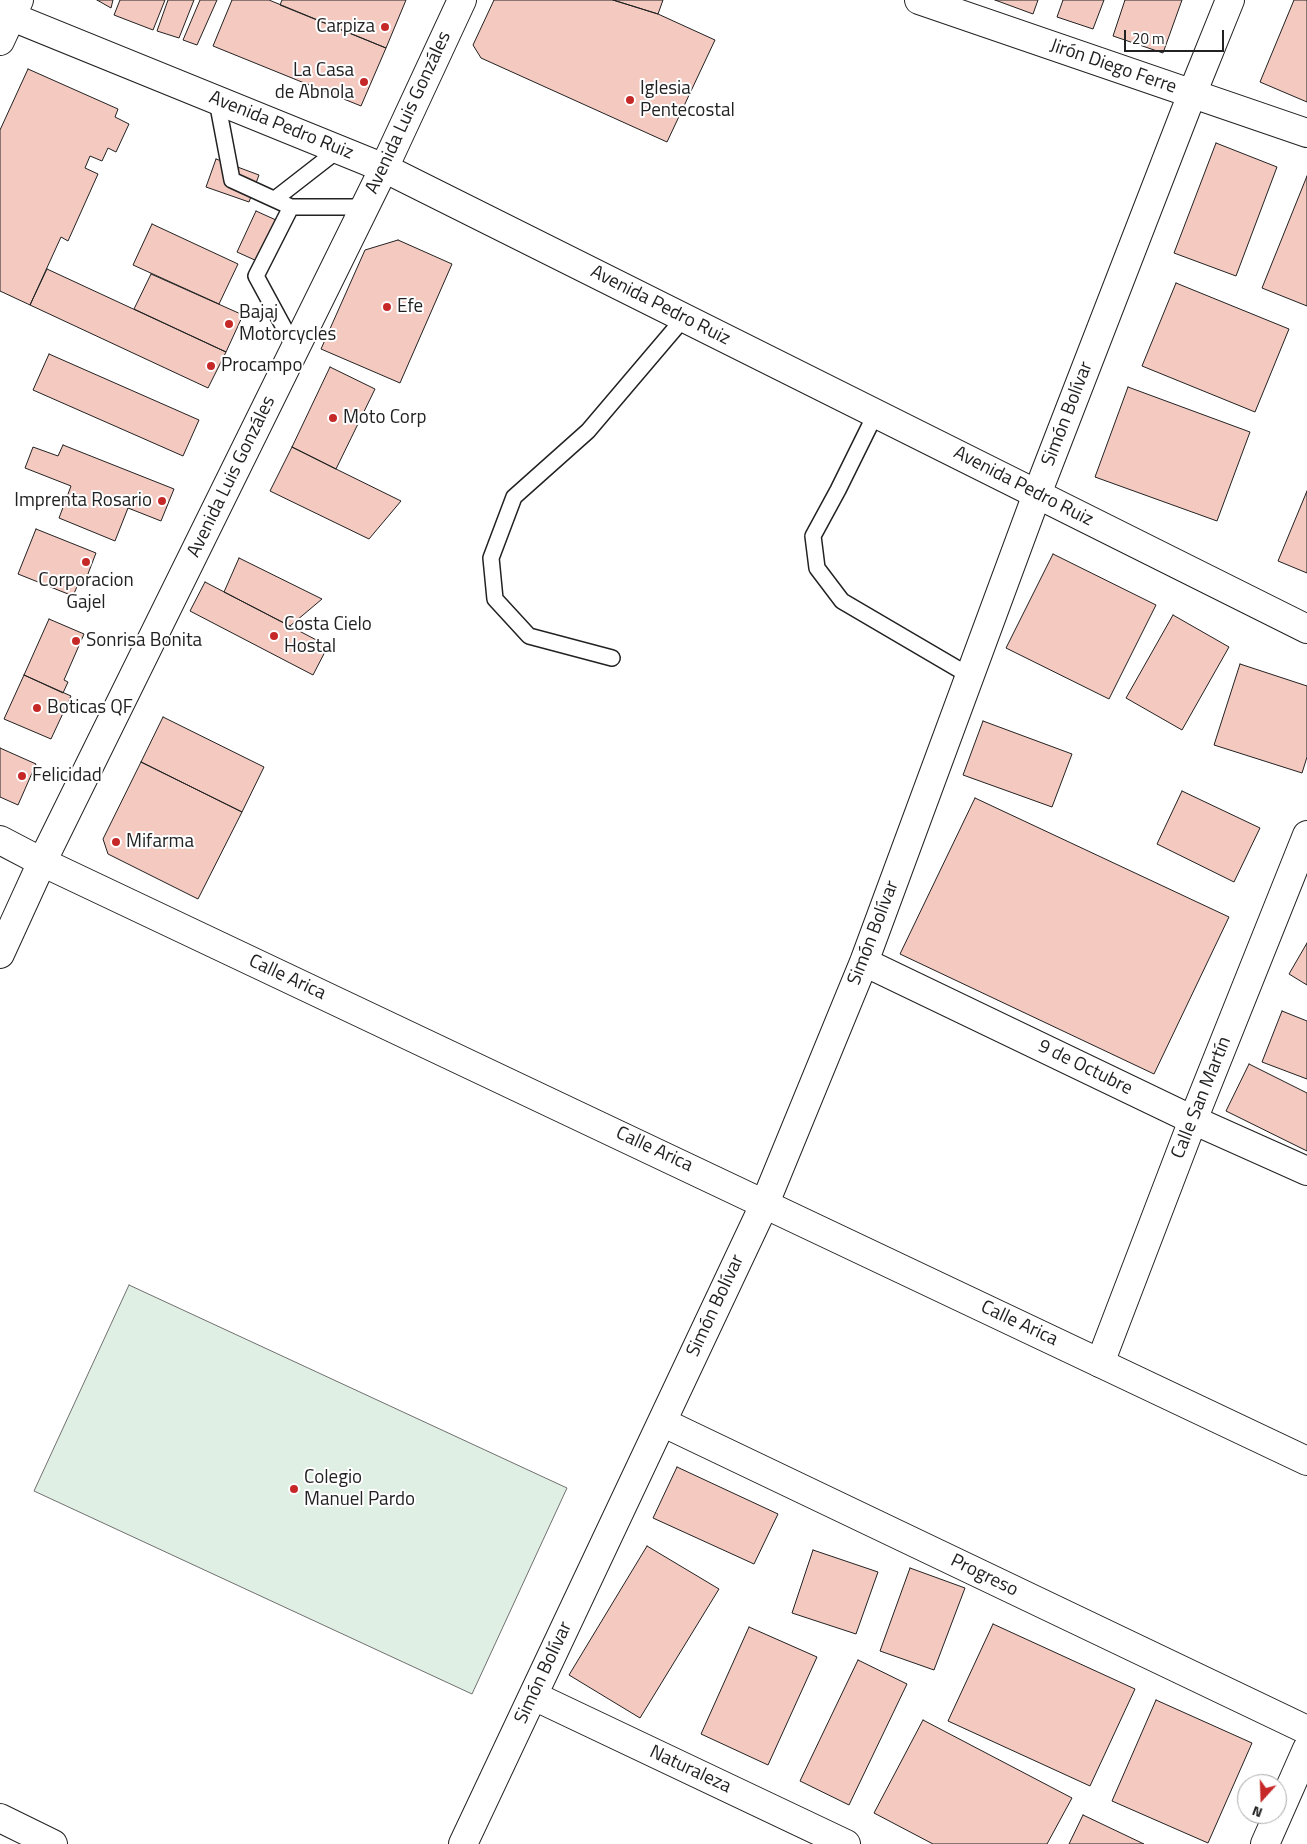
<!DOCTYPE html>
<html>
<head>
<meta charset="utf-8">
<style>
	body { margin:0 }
	#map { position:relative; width:1307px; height:1844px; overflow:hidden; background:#fff; font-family:"Titillium Web",sans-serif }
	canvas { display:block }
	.north { position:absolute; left:1237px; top:1774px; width:50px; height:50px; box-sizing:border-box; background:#fff; border:1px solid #a7a7a7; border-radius:50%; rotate:200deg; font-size:14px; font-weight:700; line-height:20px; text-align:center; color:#222 }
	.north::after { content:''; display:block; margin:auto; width:18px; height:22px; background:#c62828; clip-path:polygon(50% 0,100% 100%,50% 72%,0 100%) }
	.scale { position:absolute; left:1124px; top:30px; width:100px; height:22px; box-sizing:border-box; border:2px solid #222; border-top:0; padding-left:6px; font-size:15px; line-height:18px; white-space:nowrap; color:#222; -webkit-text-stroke:4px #fff; paint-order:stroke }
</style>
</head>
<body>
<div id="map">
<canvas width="1307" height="1844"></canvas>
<div class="north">N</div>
<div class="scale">20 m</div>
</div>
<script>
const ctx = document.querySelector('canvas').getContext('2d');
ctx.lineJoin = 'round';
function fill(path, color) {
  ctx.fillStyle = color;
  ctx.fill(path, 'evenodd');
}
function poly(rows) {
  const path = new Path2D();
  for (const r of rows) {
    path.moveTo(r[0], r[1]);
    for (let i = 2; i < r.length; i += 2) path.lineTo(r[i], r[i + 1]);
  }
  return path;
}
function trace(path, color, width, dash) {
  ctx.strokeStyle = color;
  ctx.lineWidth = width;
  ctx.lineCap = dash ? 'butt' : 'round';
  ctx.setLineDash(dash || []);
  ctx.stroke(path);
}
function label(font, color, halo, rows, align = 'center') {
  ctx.font = font + ' "Titillium Web",sans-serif';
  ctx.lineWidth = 4;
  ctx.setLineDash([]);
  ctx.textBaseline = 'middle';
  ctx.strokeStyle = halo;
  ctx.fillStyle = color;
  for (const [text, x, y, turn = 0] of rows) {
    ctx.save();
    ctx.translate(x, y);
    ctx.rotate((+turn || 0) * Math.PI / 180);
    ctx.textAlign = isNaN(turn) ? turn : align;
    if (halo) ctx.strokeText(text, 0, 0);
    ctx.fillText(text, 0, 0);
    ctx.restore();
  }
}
const green = poly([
	[129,1285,567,1488,472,1694,34,1491,129,1285]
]);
fill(green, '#e0efe3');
trace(green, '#6f6f6f', 1);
const building = poly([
	[97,0,113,0,111,8,97,0],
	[120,0,165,0,153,30,114,15,120,0],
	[168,0,194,0,179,38,157,31,168,0],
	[200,0,217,0,197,45,183,40,200,0],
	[232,0,269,0,386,48,361,106,213,46,232,0],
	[282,0,406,0,386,48,280,5,282,0],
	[494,0,613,0,658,14,715,40,667,142,481,58,473,45,494,0],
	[613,0,663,0,658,14,613,0],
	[995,0,1038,0,1033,14,995,0],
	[1063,0,1104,0,1093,29,1057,17,1063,0],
	[1125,0,1182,0,1163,53,1113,36,1125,0],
	[1294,0,1307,0,1307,102,1260,82,1294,0],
	[28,69,118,109,115,117,129,124,116,152,108,148,102,161,90,156,85,168,98,174,68,241,61,237,30,305,0,291,0,130,28,69],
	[1216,143,1277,167,1236,276,1174,253,1216,143],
	[216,159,259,175,249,202,206,187,216,159],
	[1307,176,1307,306,1262,288,1307,176],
	[256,211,287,225,268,266,237,252,256,211],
	[152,224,238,264,219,304,133,265,152,224],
	[398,240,452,264,400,383,321,349,365,250,398,240],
	[47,269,226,352,208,388,30,305,47,269],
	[151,274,243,315,226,352,134,309,151,274],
	[1176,283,1289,329,1255,412,1142,366,1176,283],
	[49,354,199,420,183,456,33,390,49,354],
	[330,367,375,389,336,469,292,447,330,367],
	[1128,387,1250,432,1217,521,1095,477,1128,387],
	[63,445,174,489,161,521,128,508,115,541,59,518,71,486,25,468,33,447,58,456,63,445],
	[292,447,336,469,401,501,369,539,270,491,292,447],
	[1307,491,1307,573,1278,561,1307,491],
	[36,529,96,553,86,579,81,577,73,596,18,574,36,529],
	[1053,554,1156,605,1109,699,1006,648,1053,554],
	[239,558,322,599,290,626,224,592,239,558],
	[205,582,328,646,313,675,190,611,205,582],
	[1173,615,1229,647,1182,730,1126,698,1173,615],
	[49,619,84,634,64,680,68,682,63,693,24,675,49,619],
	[1240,664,1307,686,1307,757,1302,773,1214,745,1240,664],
	[24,675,71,696,51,739,4,719,24,675],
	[163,717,264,767,242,812,141,762,163,717],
	[983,721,1072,754,1052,807,963,775,983,721],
	[0,748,36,764,18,805,0,797,0,748],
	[141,762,242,812,198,899,108,854,103,839,141,762],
	[1182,791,1260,828,1234,882,1157,844,1182,791],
	[975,798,1229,917,1154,1074,900,954,975,798],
	[1307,943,1307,985,1289,974,1307,943],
	[1282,1011,1307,1021,1307,1079,1262,1062,1282,1011],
	[1249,1064,1307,1093,1307,1151,1226,1111,1249,1064],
	[677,1467,778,1514,754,1564,653,1518,677,1467],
	[647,1546,719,1589,640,1718,569,1675,647,1546],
	[813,1550,878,1572,856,1634,792,1613,813,1550],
	[910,1568,965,1588,934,1670,880,1651,910,1568],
	[993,1624,1135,1689,1090,1786,948,1721,993,1624],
	[749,1627,817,1657,768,1765,701,1734,749,1627],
	[858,1660,907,1684,849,1805,800,1781,858,1660],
	[1156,1700,1252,1743,1208,1843,1112,1801,1156,1700],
	[923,1720,1072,1798,1047,1844,933,1844,874,1813,923,1720],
	[1083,1815,1144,1844,1069,1844,1083,1815]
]);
fill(building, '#f3c9c0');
trace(building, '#222', 1);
const service = poly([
	[217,101,232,180,291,207,365,207],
	[275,199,338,150],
	[291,207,256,276,295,348],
	[876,413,838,490,813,536,817,568,842,601,970,676],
	[612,658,529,636,495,599,491,558,514,497,588,431,684,318]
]);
const minor = poly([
	[919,0,1307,133],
	[0,41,19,0],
	[864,962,1193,1120,1307,1171],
	[1100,1363,1193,1120,1307,835],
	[662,1422,1307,1730],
	[534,1696,846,1844],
	[0,1818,53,1844],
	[463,1844,765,1203,864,962,1037,494,1192,94,1230,0]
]);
const tertiary = poly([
	[0,12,384,168,1307,629],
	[0,840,42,862,1307,1461],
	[1265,1844,1307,1749]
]);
const secondary = poly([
	[0,954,42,862,384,168,462,0]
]);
trace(service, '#222', 18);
trace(minor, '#222', 30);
trace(tertiary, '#222', 30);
trace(secondary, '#222', 30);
trace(service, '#fff', 15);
trace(minor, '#fff', 28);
trace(tertiary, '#fff', 28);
trace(secondary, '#fff', 28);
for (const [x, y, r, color] of [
	[385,27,5,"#c62828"],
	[364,82,5,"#c62828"],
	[630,100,5,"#c62828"],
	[387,307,5,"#c62828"],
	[229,324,5,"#c62828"],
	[211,366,5,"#c62828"],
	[333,418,5,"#c62828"],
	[162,501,5,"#c62828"],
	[86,562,5,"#c62828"],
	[274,636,5,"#c62828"],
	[76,641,5,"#c62828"],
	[37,708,5,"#c62828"],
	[22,776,5,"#c62828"],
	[116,842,5,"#c62828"],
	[294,1489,5,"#c62828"]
]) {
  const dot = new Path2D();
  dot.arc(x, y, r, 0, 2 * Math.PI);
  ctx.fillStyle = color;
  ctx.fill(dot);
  trace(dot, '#fff', 2);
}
label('19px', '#222', '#fff', [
	["Carpiza",375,27,"right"],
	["La Casa",354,71,"right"],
	["de Abnola",354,93,"right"],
	["Iglesia",640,89],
	["Pentecostal",640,111],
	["Efe",397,307],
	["Bajaj",239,313],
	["Motorcycles",239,335],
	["Procampo",221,366],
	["Moto Corp",343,418],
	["Imprenta Rosario",152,501,"right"],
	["Corporacion",86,581,"center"],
	["Gajel",86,603,"center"],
	["Costa Cielo",284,625],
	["Hostal",284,647],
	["Sonrisa Bonita",86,641],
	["Boticas QF",47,708],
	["Felicidad",32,776],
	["Mifarma",126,842],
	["Colegio",304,1478],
	["Manuel Pardo",304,1500]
], 'left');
label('19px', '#222', '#fff', [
	["Jirón Diego Ferre",1113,67,19],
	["Avenida Luis Gonzáles",409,113,-65],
	["Avenida Pedro Ruiz",281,126,22],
	["Avenida Pedro Ruiz",660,306,27],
	["Simón Bolívar",1068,414,-69],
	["Avenida Luis Gonzáles",232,477,-64],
	["Avenida Pedro Ruiz",1023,487,27],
	["Simón Bolívar",874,933,-69],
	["Calle Arica",287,978,25],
	["9 de Octubre",1085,1068,26],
	["Calle San Martín",1202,1098,-68],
	["Calle Arica",654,1150,25],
	["Simón Bolívar",716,1306,-65],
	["Calle Arica",1019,1324,25],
	["Progreso",984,1576,26],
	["Simón Bolívar",544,1673,-65],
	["Naturaleza",690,1770,25]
]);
</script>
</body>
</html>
